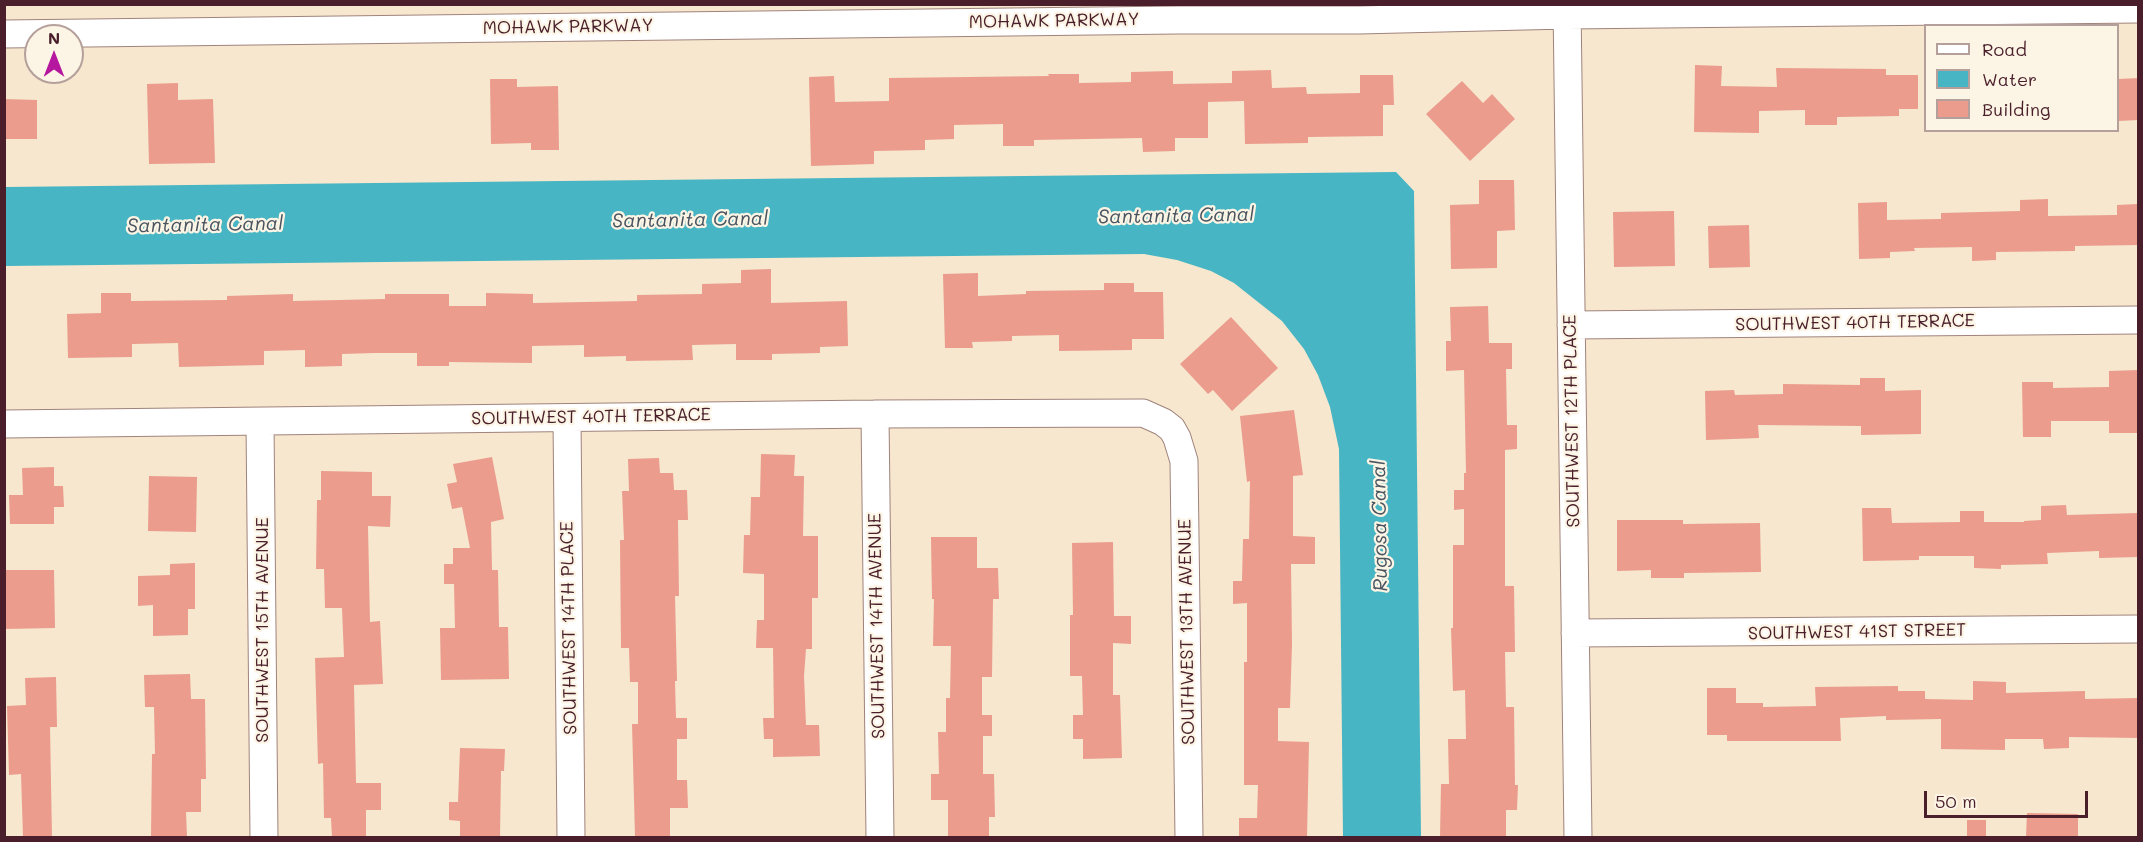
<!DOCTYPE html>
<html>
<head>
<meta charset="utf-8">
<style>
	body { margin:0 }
	#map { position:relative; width:2143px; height:842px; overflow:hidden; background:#f6e7ce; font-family:Mali,sans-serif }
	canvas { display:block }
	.frame { position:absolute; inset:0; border:6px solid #4a1f2b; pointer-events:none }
	.legend { position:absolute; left:1924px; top:24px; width:195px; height:108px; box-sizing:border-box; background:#fcf5e5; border:2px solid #b59f9b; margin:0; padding:8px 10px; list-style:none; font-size:18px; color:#4a1f2b }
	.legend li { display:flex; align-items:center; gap:12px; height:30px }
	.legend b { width:30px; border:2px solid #b59f9b }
	.north { position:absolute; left:24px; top:24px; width:60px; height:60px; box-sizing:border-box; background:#fcf5e5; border:2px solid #b59f9b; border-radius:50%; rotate:0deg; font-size:16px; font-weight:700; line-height:24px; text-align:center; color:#4a1f2b }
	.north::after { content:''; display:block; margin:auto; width:21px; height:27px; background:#b5179e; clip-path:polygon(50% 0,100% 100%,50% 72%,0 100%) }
	.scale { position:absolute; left:1924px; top:791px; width:164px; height:27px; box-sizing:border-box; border:3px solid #4a1f2b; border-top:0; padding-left:8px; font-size:18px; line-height:21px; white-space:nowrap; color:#4a1f2b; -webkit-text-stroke:4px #fcf5e5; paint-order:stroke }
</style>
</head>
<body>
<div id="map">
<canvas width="2143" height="842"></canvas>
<div class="frame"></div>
<ul class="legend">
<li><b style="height:8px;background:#fff"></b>Road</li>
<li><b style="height:16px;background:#47b5c3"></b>Water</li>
<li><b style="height:16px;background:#eb9c8d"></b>Building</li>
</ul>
<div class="north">N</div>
<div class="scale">50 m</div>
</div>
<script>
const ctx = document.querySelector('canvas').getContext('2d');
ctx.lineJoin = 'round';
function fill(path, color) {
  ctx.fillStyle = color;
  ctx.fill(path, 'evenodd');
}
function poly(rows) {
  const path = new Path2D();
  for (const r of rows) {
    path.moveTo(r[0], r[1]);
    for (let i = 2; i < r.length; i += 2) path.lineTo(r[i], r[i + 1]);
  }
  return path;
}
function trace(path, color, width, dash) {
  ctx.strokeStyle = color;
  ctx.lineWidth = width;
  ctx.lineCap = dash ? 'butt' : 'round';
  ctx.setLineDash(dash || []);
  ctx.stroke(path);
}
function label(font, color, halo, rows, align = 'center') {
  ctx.font = font + ' Mali,sans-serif';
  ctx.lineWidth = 4.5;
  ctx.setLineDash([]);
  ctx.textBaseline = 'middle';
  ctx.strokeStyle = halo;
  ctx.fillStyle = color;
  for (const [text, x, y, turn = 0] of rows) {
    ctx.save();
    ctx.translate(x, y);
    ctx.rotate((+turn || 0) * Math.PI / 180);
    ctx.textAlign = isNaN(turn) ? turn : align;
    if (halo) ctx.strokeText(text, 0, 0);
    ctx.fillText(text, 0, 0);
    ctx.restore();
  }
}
fill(poly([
	[1396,172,1414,191,1421,837,1343,837,1339,449,1330,407,1318,375,1304,349,1282,321,1234,283,1211,271,1177,260,1144,254,5,266,5,187]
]), '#47b5c3');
fill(poly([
	[1695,65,1722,66,1721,86,1777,87,1776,68,1886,69,1886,75,1918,75,1918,109,1899,109,1899,116,1837,117,1837,125,1805,125,1805,110,1759,111,1759,133,1694,132],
	[1271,70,1272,88,1306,87,1307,94,1360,93,1360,75,1393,75,1394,105,1383,105,1383,136,1308,137,1308,143,1245,144,1244,101,1208,102,1208,138,1175,138,1175,151,1143,152,1142,138,1034,140,1034,146,1003,146,1003,124,954,125,954,139,925,140,925,150,874,151,874,164,811,166,809,77,834,76,835,102,889,101,889,78,1049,76,1048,74,1079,74,1079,83,1131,82,1131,72,1173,71,1173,84,1232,83,1232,71],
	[2139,78,2139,120,2118,121,2118,79],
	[490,79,517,79,517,87,558,86,559,150,531,150,531,143,491,144],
	[1462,81,1483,103,1492,94,1515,119,1470,161,1426,114],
	[178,83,178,100,213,99,215,163,149,164,147,84],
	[4,99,37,100,37,139,4,139],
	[1479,180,1514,180,1515,230,1497,231,1497,268,1451,269,1450,205,1479,204],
	[2048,199,2048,216,2117,215,2117,205,2138,204,2139,245,2075,246,2075,251,1996,252,1996,260,1972,261,1972,247,1914,248,1915,251,1890,252,1890,258,1859,259,1858,203,1887,202,1887,220,1941,219,1941,213,2020,211,2020,200],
	[1674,211,1675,266,1614,267,1613,212],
	[1749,225,1750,267,1709,268,1708,226],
	[771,269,771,303,847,301,848,346,820,347,820,353,772,354,772,360,736,360,736,344,692,345,693,360,626,361,626,356,584,357,584,345,532,346,532,363,449,362,449,366,417,366,417,353,374,353,342,354,342,366,305,367,305,350,264,351,264,365,179,367,178,343,132,344,132,357,68,358,67,314,101,313,101,293,131,293,131,301,227,300,227,296,293,294,293,301,385,299,385,294,449,294,449,306,486,306,486,293,533,294,533,303,637,301,637,295,702,294,702,284,741,283,741,270],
	[978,273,978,296,1026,294,1026,291,1104,290,1104,283,1134,283,1134,292,1163,292,1164,339,1132,339,1132,350,1059,351,1059,335,1012,336,1012,341,972,342,973,348,945,348,943,274],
	[1488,306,1489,343,1512,343,1512,369,1506,369,1507,425,1517,425,1517,449,1505,450,1505,586,1514,586,1515,652,1505,652,1506,707,1514,707,1515,785,1518,785,1517,810,1506,810,1506,837,1440,837,1441,784,1449,784,1448,739,1466,739,1465,690,1453,691,1451,628,1453,628,1453,545,1464,545,1464,509,1454,510,1454,490,1464,490,1464,473,1466,473,1464,370,1446,371,1446,341,1451,341,1450,307],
	[1231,317,1278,368,1232,411,1213,390,1208,394,1180,364],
	[2139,370,2139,433,2109,433,2109,421,2051,421,2051,437,2023,437,2022,382,2053,382,2053,388,2109,387,2109,371],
	[1860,378,1885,378,1885,391,1921,390,1921,434,1861,435,1861,426,1758,425,1759,438,1706,440,1705,391,1734,390,1735,395,1783,394,1783,384,1860,385],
	[1294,410,1303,475,1293,476,1293,536,1315,537,1315,564,1291,564,1292,644,1290,708,1278,708,1278,741,1309,742,1307,837,1239,837,1239,818,1257,818,1258,785,1244,785,1244,662,1247,662,1247,603,1233,604,1233,581,1242,581,1243,539,1249,539,1250,481,1247,482,1240,416],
	[761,454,795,455,794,476,804,476,803,536,818,536,818,598,812,598,812,649,806,649,804,676,806,725,819,725,820,756,773,757,773,739,764,739,763,718,774,718,773,648,756,648,757,620,764,620,764,574,743,573,744,535,750,535,751,497,760,497],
	[492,457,504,519,491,522,492,570,498,570,499,627,508,627,509,679,441,680,440,628,455,628,454,584,444,584,444,564,453,564,453,548,470,548,462,507,452,509,447,484,457,482,453,464],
	[659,458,660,473,673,473,674,490,687,490,688,520,678,520,679,596,675,596,677,681,675,681,676,718,687,718,687,739,677,739,677,780,687,780,688,808,670,808,670,836,635,837,632,724,638,724,638,682,630,682,629,648,621,648,620,540,624,540,622,491,629,491,628,459],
	[54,467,54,486,63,486,64,507,54,507,54,524,10,524,9,495,23,495,22,468],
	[321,471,372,472,372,496,391,496,390,527,368,526,370,622,380,621,383,684,354,685,356,783,381,783,381,810,366,810,366,837,332,837,331,818,324,818,323,763,318,764,315,658,344,657,342,608,325,608,324,569,316,569,317,500,321,500],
	[149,476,197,477,196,532,148,531],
	[2066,505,2067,515,2139,513,2139,557,2099,558,2099,551,2047,553,2048,564,2001,565,2001,569,1974,568,1974,556,1919,556,1919,560,1863,561,1862,508,1891,508,1892,523,1960,522,1960,511,1984,511,1984,522,2024,522,2024,521,2041,520,2041,506],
	[1617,520,1683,520,1683,524,1760,523,1761,572,1684,573,1684,578,1651,578,1651,570,1617,571],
	[931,537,977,537,977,568,998,568,999,599,993,599,992,677,982,677,982,715,992,715,992,736,983,736,983,774,994,774,995,817,989,817,989,837,948,837,948,800,931,800,931,774,939,774,938,732,946,732,946,698,950,698,951,646,933,646,934,599,932,599],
	[1113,542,1114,616,1131,616,1131,644,1113,643,1113,695,1120,695,1122,758,1083,759,1083,739,1073,739,1073,715,1083,715,1082,676,1070,676,1070,615,1073,615,1072,543],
	[195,563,195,609,188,609,188,635,153,636,153,605,138,606,138,576,170,575,170,564],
	[4,570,54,570,55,628,4,629],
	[190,674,191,699,205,699,206,779,201,779,201,812,186,812,187,837,151,837,152,754,155,754,154,707,145,707,144,675],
	[56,677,57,727,50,727,52,837,23,837,21,774,9,775,7,706,26,705,25,678],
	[1973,681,2006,682,2006,693,2085,691,2085,699,2139,698,2139,738,2069,737,2069,748,2044,749,2043,739,2005,739,2005,750,1941,749,1941,719,1886,720,1886,716,1840,718,1841,741,1727,741,1727,735,1707,735,1707,688,1736,688,1736,703,1763,703,1763,707,1816,706,1815,687,1898,686,1898,691,1925,691,1925,699,1973,700],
	[460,748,505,749,504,771,501,771,500,837,460,837,460,821,449,820,449,802,458,802],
	[2027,813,2078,814,2078,837,2026,837],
	[1967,820,1986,820,1986,837,1967,837]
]), '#eb9c8d');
const minor = poly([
	[1567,4,1578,838],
	[4,34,1178,20,1359,20,1567,15,2138,9],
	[1571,325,2138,320],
	[875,414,880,838],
	[567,418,571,838],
	[260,422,264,838],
	[4,424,875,414,1143,413,1163,422,1172,429,1177,438,1184,461,1189,838],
	[1575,633,2138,629]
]);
trace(minor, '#a0837c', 29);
trace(minor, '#fff', 27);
label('18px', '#4a1f2b', '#fcf5e5', [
	["MOHAWK PARKWAY",1054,21,-1],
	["MOHAWK PARKWAY",568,27,-1],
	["SOUTHWEST 40TH TERRACE",1855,323,-1],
	["SOUTHWEST 40TH TERRACE",591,417,-1],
	["SOUTHWEST 12TH PLACE",1572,421,-91],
	["SOUTHWEST 14TH AVENUE",877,626,-91],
	["SOUTHWEST 14TH PLACE",569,628,-91],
	["SOUTHWEST 15TH AVENUE",262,630,-90],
	["SOUTHWEST 13TH AVENUE",1187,632,-91],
	["SOUTHWEST 41ST STREET",1857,632,-1]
]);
label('italic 20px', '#495460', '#fcf5e5', [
	["Santanita Canal",1176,216,-1],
	["Santanita Canal",690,220,-1],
	["Santanita Canal",205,225,-1],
	["Rugosa Canal",1380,526,-91]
]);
</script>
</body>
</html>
